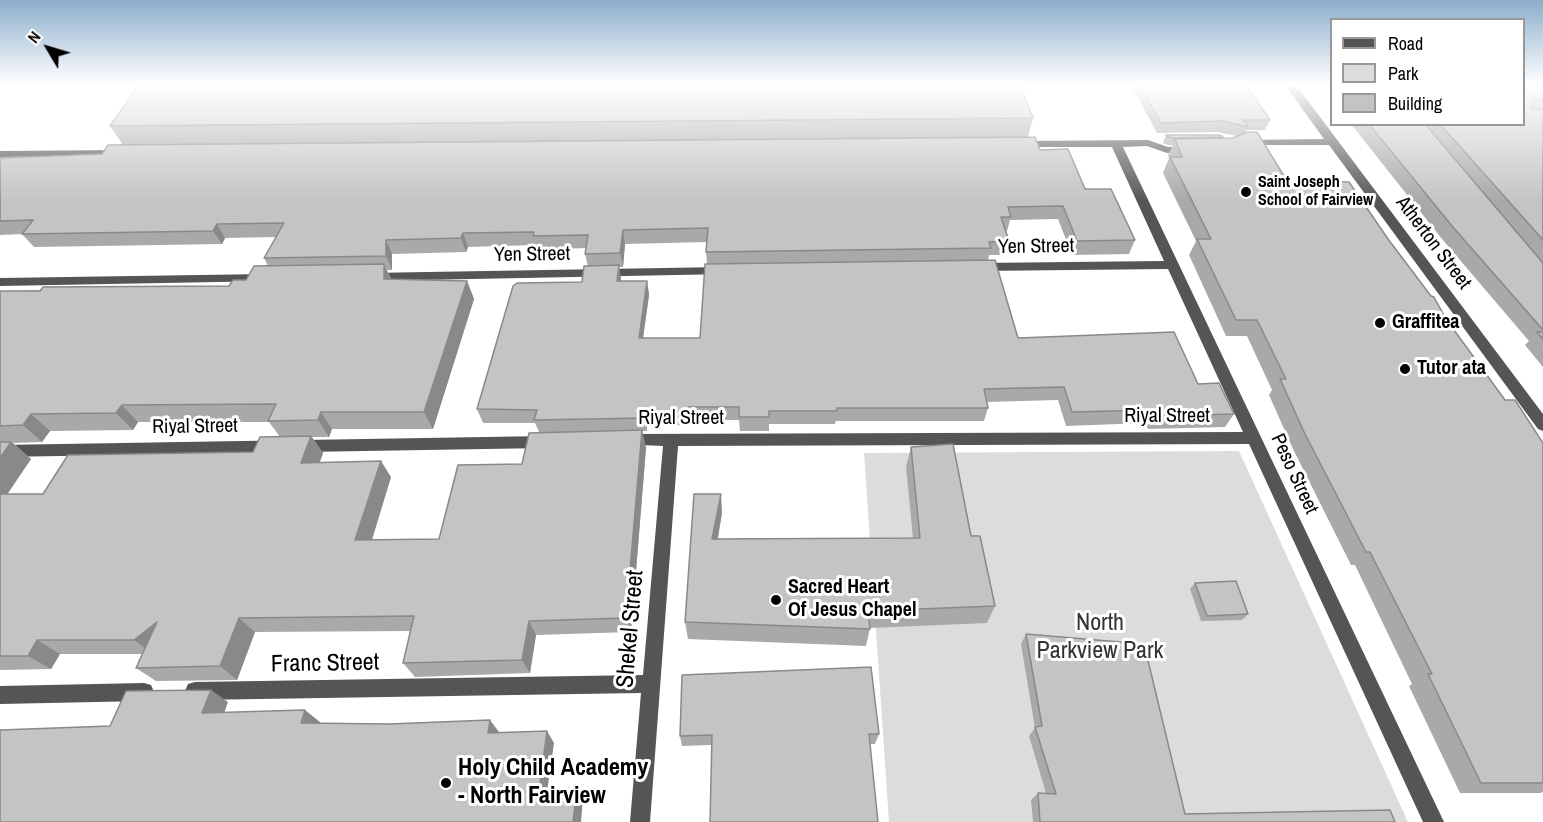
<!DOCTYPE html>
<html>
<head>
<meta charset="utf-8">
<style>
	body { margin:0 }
	#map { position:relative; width:1543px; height:822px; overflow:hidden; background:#fff; font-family:"Archivo Narrow",sans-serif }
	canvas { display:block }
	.legend { position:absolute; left:1330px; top:18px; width:195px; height:108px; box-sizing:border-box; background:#fff; border:2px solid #999; margin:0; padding:8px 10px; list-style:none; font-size:18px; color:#000 }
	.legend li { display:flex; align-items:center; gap:12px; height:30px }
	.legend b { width:30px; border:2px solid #999 }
	.north { position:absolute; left:18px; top:18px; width:60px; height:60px; -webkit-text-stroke:4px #fff; paint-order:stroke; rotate:308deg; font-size:16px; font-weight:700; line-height:24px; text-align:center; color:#000 }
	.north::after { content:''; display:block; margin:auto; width:21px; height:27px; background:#000; clip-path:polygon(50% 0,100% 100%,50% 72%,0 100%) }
</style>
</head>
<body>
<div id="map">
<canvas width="1543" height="822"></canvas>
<ul class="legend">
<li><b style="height:8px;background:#555"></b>Road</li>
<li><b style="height:16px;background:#dcdcdc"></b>Park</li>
<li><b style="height:16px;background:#c4c4c4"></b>Building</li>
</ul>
<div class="north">N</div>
</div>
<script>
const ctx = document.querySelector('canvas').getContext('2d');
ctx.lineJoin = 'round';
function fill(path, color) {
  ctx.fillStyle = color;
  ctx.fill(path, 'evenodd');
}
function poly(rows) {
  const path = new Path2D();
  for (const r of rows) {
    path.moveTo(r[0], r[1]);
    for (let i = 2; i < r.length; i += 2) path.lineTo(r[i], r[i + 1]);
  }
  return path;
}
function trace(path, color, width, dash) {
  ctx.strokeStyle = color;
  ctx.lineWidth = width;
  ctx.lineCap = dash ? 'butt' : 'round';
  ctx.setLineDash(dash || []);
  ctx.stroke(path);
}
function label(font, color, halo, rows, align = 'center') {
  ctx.font = font + ' "Archivo Narrow",sans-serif';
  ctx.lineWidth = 6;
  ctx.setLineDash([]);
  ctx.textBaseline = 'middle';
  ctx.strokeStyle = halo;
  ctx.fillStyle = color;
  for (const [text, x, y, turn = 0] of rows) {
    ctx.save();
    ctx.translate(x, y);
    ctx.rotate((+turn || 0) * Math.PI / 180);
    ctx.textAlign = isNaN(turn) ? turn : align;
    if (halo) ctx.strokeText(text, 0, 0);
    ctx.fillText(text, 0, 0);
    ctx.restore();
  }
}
fill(poly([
	[1239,451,1408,822,889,822,864,453]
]), '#dcdcdc');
fill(poly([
	[1285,85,1296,85,1543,414,1543,431,1538,429,1329,145,1241,145,1241,141,1245,140,1324,139,1285,85],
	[1148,140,1168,147,1190,146,1196,149,1190,152,1167,153,1147,146,1123,147,1444,822,1423,822,1249,444,678,446,650,822,630,822,641,693,195,700,188,698,185,691,188,684,195,682,643,675,663,446,619,444,616,440,619,436,624,434,1243,432,1168,269,978,271,972,267,978,263,1164,261,1112,147,1020,147,1014,144,1020,141,1148,140],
	[123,150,127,151,127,155,0,157,0,151,123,150],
	[723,267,729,271,728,274,369,281,362,277,369,273,723,267],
	[267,274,272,275,274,278,272,281,0,286,0,278,267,274],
	[546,436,551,438,554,442,551,446,546,448,0,457,0,445,546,436],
	[144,683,151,685,154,692,151,699,144,701,0,704,0,686,144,683]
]), '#555');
fill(poly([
	[1131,85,1246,85,1270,120,1265,130,1246,130,1245,133,1543,783,1543,792,1540,793,1460,793,1409,686,1412,684,1355,565,1351,565,1293,449,1269,395,1272,390,1247,336,1226,336,1189,255,1196,241,1163,173,1169,158,1168,155,1173,145,1168,145,1163,143,1166,135,1223,137,1222,138,1233,138,1237,136,1217,132,1157,133],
	[1524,85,1543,85,1543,367,1525,345,1529,341,1442,239,1351,124,1524,124],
	[1033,118,1028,137,1040,150,1085,189,1135,240,1129,254,1072,255,1058,219,1010,220,1007,231,1006,231,1009,241,1005,255,989,255,988,260,1018,338,1198,384,1234,414,1225,427,1148,429,1145,423,1066,426,1058,400,987,402,988,408,984,421,836,421,835,424,769,424,769,431,740,431,739,420,690,420,689,425,647,426,647,431,642,431,646,448,631,632,536,635,530,673,415,677,403,663,411,631,255,632,237,680,156,681,136,668,142,654,60,654,51,669,0,670,0,291,229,286,246,280,268,266,264,258,276,237,225,238,222,244,34,247,22,234,0,235,0,158,102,154,123,145,110,126],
	[707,242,706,252,707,264,700,338,643,338,649,295,647,281,621,281,619,267,623,267,625,244],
	[535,245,537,250,586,248,585,254,588,266,582,282,477,409,483,423,535,423,539,432,522,464,439,539,372,540,391,477,320,462,323,453,312,437,329,437,332,429,433,429,474,299,467,281,391,279,387,270,392,270,392,254,466,252,468,247],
	[138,422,269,422,280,437,253,452,43,494,7,494,31,459,13,443,42,442,50,431,133,430],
	[911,447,971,536,995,606,987,623,870,628,866,646,688,639,685,622,722,513,718,539,913,538,906,467],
	[1195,583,1248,614,1242,620,1201,621,1190,589],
	[1026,634,1185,814,1395,822,1033,822,1031,800,1038,793,1046,793,1029,736,1035,728,1021,644],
	[682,675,879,734,875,744,711,745,682,746,680,736]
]), '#a9a9a9');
fill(poly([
	[217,224,225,238,222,244,213,231],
	[623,230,625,244,623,267,620,253],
	[463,233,468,247,466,252,461,238],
	[386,240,392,254,392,270,386,256],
	[384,264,392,283,384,279],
	[619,265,621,279,619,295,617,281],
	[467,281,474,299,433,429,424,412],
	[647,281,649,295,641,352,639,338],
	[122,405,138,422,133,430,116,413],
	[321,412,332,429,329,437,318,420],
	[645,413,647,426,647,431,645,418],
	[31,414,50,431,42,442,23,425],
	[642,430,646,448,631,632,626,618],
	[311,436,323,453,313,479,301,463],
	[11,442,31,459,0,505,0,458],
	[381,461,391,477,367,555,355,540],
	[721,494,722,513,714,557,712,539],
	[239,618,255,632,237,680,220,666],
	[529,621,536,635,530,673,522,660],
	[157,622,153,654,134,640],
	[37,640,60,654,51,669,28,656],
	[211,690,228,702,220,725,202,713],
	[305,710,320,722,316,734,301,723],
	[490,720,499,732,496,745,488,733],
	[547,731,554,743,546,799,539,790],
	[577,788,583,798,581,822,573,822]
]), '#898989');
const building = poly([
	[139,85,1020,85,1033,118,110,126,139,85],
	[1140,85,1246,85,1270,120,1243,120,1248,127,1222,121,1161,123,1140,85],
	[1524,85,1543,85,1543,100,1533,99,1532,109,1543,110,1543,240,1440,124,1524,124,1524,85],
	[1369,124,1425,124,1543,263,1543,330,1452,226,1369,124],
	[1247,132,1257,132,1287,181,1349,182,1388,239,1431,296,1434,297,1446,319,1505,400,1515,400,1543,443,1543,783,1481,783,1428,674,1432,674,1370,552,1366,552,1305,434,1280,379,1286,379,1257,320,1236,320,1197,239,1211,239,1170,157,1182,157,1175,139,1233,138,1247,132],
	[1166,135,1219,135,1223,137,1171,138,1166,135],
	[1035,137,1040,150,1068,149,1085,189,1111,189,1135,240,1077,241,1063,206,1008,207,1011,217,1001,217,1009,241,989,242,991,248,706,252,708,228,623,230,620,253,585,254,588,235,533,236,534,232,463,233,461,238,386,240,386,256,264,258,284,223,217,224,213,231,22,234,33,220,0,221,0,158,102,154,108,145,1035,137],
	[995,260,1018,338,1174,332,1198,384,1219,383,1234,414,1155,416,1153,410,1072,412,1064,387,984,389,988,408,837,408,837,411,769,411,769,417,739,417,739,407,688,407,688,411,645,413,645,418,534,420,537,410,477,409,513,286,517,283,582,282,584,266,619,265,617,281,647,281,639,338,700,338,705,264,995,260],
	[384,264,384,279,467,281,424,412,321,412,318,420,268,421,276,404,122,405,116,413,31,414,23,425,0,426,0,291,40,291,43,287,229,286,233,280,246,280,254,266,384,264],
	[1537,332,1543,332,1543,339,1537,332],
	[642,430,626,618,529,621,522,660,403,663,414,616,239,618,220,666,136,668,157,622,134,640,37,640,28,656,0,656,0,494,43,494,68,455,253,452,260,437,311,436,301,463,381,461,355,540,439,539,458,465,522,464,529,433,642,430],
	[0,442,11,442,0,458,0,442],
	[953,444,971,536,980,536,995,606,868,611,870,629,685,622,694,494,721,494,712,539,920,538,911,447,953,444],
	[1236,581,1248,614,1207,616,1195,583,1236,581],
	[1026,634,1144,644,1185,814,1390,810,1395,822,1040,822,1038,793,1056,794,1035,727,1042,726,1026,634],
	[871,667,879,734,869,734,878,822,710,822,712,735,680,736,682,675,871,667],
	[211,690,202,713,305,710,301,723,390,724,490,720,488,733,547,731,539,790,577,788,573,822,0,822,0,730,110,726,126,691,211,690]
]);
fill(building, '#c4c4c4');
trace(building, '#898989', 1.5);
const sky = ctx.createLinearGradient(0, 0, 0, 201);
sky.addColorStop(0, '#8cadcc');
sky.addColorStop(0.42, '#fff');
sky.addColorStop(1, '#ffffff00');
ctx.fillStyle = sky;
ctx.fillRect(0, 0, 1543, 201);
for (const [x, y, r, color] of [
	[1246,192,6,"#000"],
	[1380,323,6,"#000"],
	[1405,369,6,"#000"],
	[776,600,6,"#000"],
	[446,783,6,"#000"]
]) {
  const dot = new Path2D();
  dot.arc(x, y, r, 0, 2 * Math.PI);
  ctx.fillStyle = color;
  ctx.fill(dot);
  trace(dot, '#fff', 2);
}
label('bold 16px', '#000', '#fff', [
	["Saint Joseph",1258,183],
	["School of Fairview",1258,201]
], 'left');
label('20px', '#000', '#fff', [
	["Atherton Street",1433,243,53],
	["Yen Street",1036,247,-1],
	["Yen Street",532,255,-1],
	["Riyal Street",1167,417],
	["Riyal Street",681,419],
	["Riyal Street",195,427,-1],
	["Peso Street",1294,474,65]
]);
label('bold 20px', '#000', '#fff', [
	["Graffitea",1392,323],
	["Tutor ata",1417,369],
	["Sacred Heart",788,588],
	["Of Jesus Chapel",788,611]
], 'left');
label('24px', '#333', '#fff', [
	["North",1100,624],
	["Parkview Park",1100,652]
]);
label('24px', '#000', '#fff', [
	["Shekel Street",631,629,-85],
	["Franc Street",325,664,-1]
]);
label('bold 24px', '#000', '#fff', [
	["Holy Child Academy",458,769],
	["- North Fairview",458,797]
], 'left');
</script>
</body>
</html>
